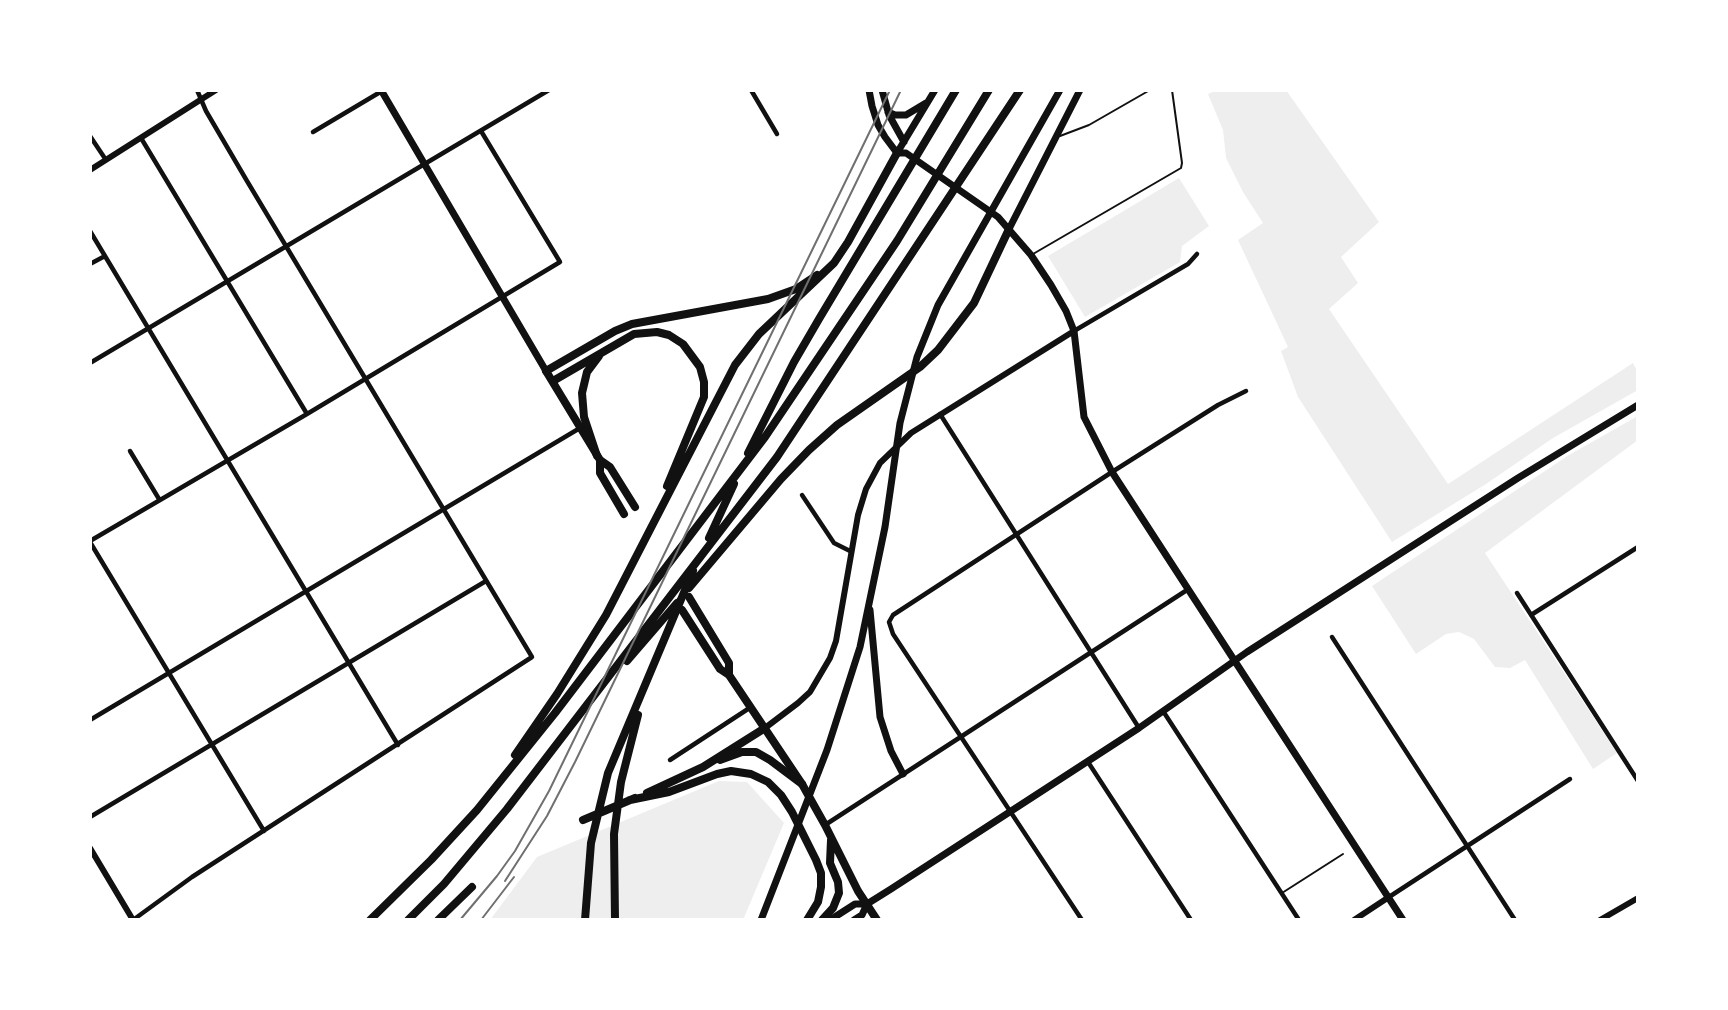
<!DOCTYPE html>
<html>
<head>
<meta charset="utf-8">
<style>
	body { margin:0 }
	#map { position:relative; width:1728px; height:1010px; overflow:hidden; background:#fff; font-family:"Archivo Narrow",sans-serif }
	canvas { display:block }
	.frame { position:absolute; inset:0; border:92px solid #fff; pointer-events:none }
</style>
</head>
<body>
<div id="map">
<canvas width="1728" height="1010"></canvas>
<div class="frame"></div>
</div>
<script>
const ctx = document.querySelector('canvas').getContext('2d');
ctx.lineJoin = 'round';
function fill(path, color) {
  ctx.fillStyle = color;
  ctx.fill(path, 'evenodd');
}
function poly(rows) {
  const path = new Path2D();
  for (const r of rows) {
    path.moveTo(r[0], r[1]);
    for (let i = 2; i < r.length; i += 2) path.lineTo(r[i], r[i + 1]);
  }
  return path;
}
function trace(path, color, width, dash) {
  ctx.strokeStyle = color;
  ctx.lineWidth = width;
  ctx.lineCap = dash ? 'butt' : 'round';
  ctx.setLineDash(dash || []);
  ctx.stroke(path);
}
fill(poly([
	[1217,90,1286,90,1379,222,1341,257,1358,283,1329,309,1448,484,1633,363,1638,373,1638,390,1553,438,1486,484,1392,542,1298,397,1281,351,1288,347,1238,240,1263,223,1243,192,1226,158,1223,130,1208,94],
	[1179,178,1209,226,1182,246,1180,262,1085,317,1048,256],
	[1638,416,1638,440,1485,553,1617,753,1593,769,1525,660,1510,668,1495,667,1474,639,1459,632,1446,634,1416,654,1372,586,1569,455],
	[719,781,747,782,784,823,743,920,490,920,537,857]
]), '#eee');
trace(poly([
	[1060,136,1089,125,1150,90],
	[1033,254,1181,168,1182,163,1172,90],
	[1282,893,1343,854]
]), '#111', 2);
trace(poly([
	[751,90,777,134],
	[313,132,382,91],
	[90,136,106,160],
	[141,138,307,414],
	[90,231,398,745],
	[90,264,105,256],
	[1074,331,1188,264,1197,254],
	[90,363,549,90],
	[940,414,1139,728],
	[130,451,159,499],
	[802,495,834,543,850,551],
	[90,541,307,414,560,262,481,131],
	[90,542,264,831],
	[1517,593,1638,781],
	[1531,615,1638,547],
	[1332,637,1515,920],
	[1163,711,1299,920],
	[90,720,580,428],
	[670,760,751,707],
	[1088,762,1191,920],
	[90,817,486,581],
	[825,825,1187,590],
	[1389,897,1570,779],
	[133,920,192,877,532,657,247,181,206,111,197,90],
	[1082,920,893,634,889,622,893,615,1112,472,1218,405,1246,391]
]), '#111', 4.5);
trace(poly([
	[90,170,216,90],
	[765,728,798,703,810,692,830,658,836,641,858,515,866,489,880,463,911,433,1074,331],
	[90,848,133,920],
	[1354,920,1389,897],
	[1600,920,1638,898]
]), '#111', 6);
trace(poly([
	[381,90,546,371],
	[869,90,872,106,878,125,885,137,897,153],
	[882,90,889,115,904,142],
	[888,112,895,115,906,115,926,103],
	[897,153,906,153,998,217,1031,255,1051,285,1066,311,1074,331,1084,417,1112,472,1403,920],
	[897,153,935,90],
	[1009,229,1080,90],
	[870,610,880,717,891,751,903,774],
	[761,920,827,750,860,647,885,527,900,423,917,357,938,305,1060,90],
	[830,920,855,904,867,904,891,889,1139,728,1247,652,1518,478,1638,405],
	[854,920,862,915,867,904]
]), '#111', 7);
trace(poly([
	[546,371,600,460,610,467,635,507],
	[600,460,600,473,624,514],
	[689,597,729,663,729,675],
	[682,610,720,669,729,675,802,784,825,825,858,891,877,920],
	[822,920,833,908,839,893,838,882,830,863,831,840]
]), '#111', 8);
trace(poly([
	[546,371,615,331,632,324,768,299,796,289,817,275],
	[553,381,634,334,657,332,669,335,683,344,700,367,704,382,704,397,667,486],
	[748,453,794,362,819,319,956,90],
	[597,456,584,417,582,393,587,372,599,356],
	[709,538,734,484],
	[689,588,781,479,809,450,837,425,920,367,938,350,974,303,1009,229],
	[627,661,677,603],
	[515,755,557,694,606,615,735,365,759,334,834,263,848,242,897,153],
	[720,760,742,752,756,752,770,760,802,784],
	[647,793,703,767,765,728],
	[630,800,669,792,717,774,731,771,751,774,768,782,781,795,792,812,816,860,821,873,821,887,818,902,807,920],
	[583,820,635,798],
	[370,920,431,860,477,810,555,713,765,437,897,241,989,90],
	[408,920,444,884,507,809,777,457,1020,90],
	[438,920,472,887],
	[585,920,591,843,608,773,693,571],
	[615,920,614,834,621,782,638,715]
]), '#111', 8);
trace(poly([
	[505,881,547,816,575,762,901,90],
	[460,920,497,876,515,851,549,791,890,90],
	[481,920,514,877]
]), '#707070', 2);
</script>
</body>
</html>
